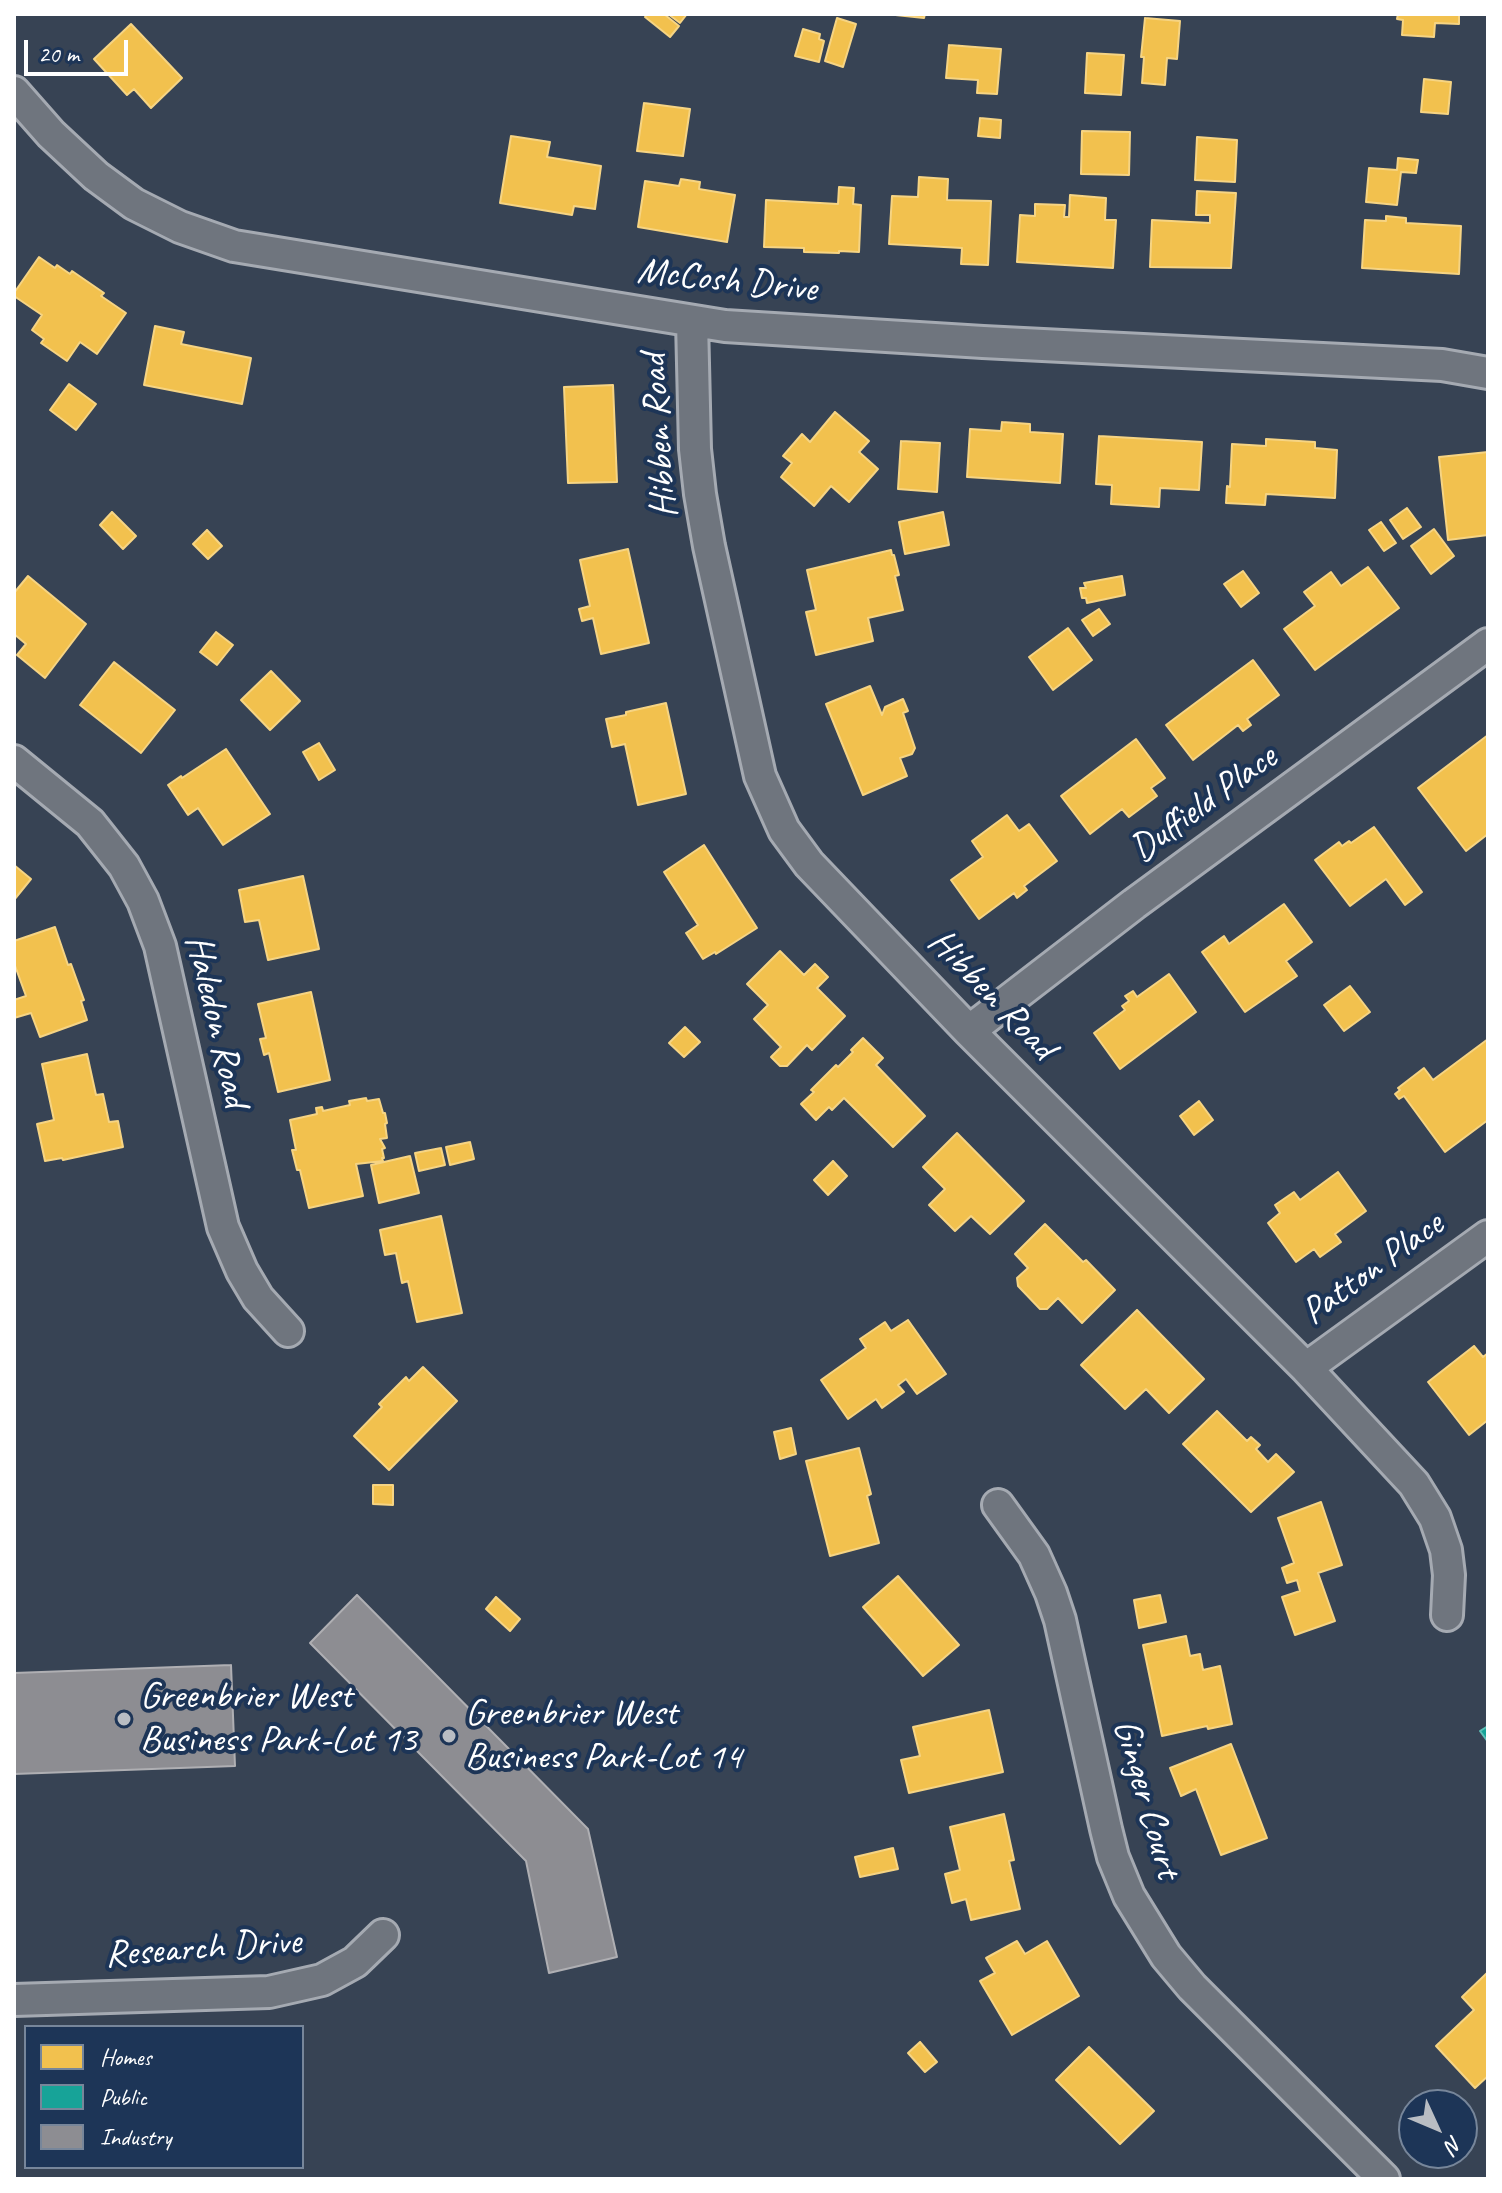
<!DOCTYPE html>
<html>
<head>
<meta charset="utf-8">
<style>
	body { margin:0 }
	#map { position:relative; width:1502px; height:2193px; overflow:hidden; background:#374354; font-family:Caveat,sans-serif }
	canvas { display:block }
	.frame { position:absolute; inset:0; border:16px solid #fff; pointer-events:none }
	.legend { position:absolute; left:24px; top:2025px; width:280px; height:144px; box-sizing:border-box; background:#1d3557; border:2px solid #77869a; margin:0; padding:10px 14px; list-style:none; font-size:24px; color:#fff }
	.legend li { display:flex; align-items:center; gap:16px; height:40px }
	.legend b { width:40px; border:2px solid #77869a }
	.north { position:absolute; left:1398px; top:2089px; width:80px; height:80px; box-sizing:border-box; background:#1d3557; border:2px solid #77869a; border-radius:50%; rotate:134deg; font-size:22px; font-weight:700; line-height:32px; text-align:center; color:#fff }
	.north::after { content:''; display:block; margin:auto; width:28px; height:36px; background:#b9bdc3; clip-path:polygon(50% 0,100% 100%,50% 72%,0 100%) }
	.scale { position:absolute; left:24px; top:40px; width:104px; height:36px; box-sizing:border-box; border:4px solid #fff; border-top:0; padding-left:10px; font-size:24px; line-height:28px; white-space:nowrap; color:#fff; -webkit-text-stroke:6px #1d3557; paint-order:stroke }
</style>
</head>
<body>
<div id="map">
<canvas width="1502" height="2193"></canvas>
<div class="frame"></div>
<ul class="legend">
<li><b style="height:22px;background:#f2c14e"></b>Homes</li>
<li><b style="height:22px;background:#17a398"></b>Public</li>
<li><b style="height:22px;background:#8d8d92"></b>Industry</li>
</ul>
<div class="north">N</div>
<div class="scale">20 m</div>
</div>
<script>
const ctx = document.querySelector('canvas').getContext('2d');
ctx.lineJoin = 'round';
function fill(path, color) {
  ctx.fillStyle = color;
  ctx.fill(path, 'evenodd');
}
function poly(rows) {
  const path = new Path2D();
  for (const r of rows) {
    path.moveTo(r[0], r[1]);
    for (let i = 2; i < r.length; i += 2) path.lineTo(r[i], r[i + 1]);
  }
  return path;
}
function trace(path, color, width, dash) {
  ctx.strokeStyle = color;
  ctx.lineWidth = width;
  ctx.lineCap = dash ? 'butt' : 'round';
  ctx.setLineDash(dash || []);
  ctx.stroke(path);
}
function label(font, color, halo, rows, align = 'center') {
  ctx.font = font + ' Caveat,sans-serif';
  ctx.lineWidth = 8;
  ctx.setLineDash([]);
  ctx.textBaseline = 'middle';
  ctx.strokeStyle = halo;
  ctx.fillStyle = color;
  for (const [text, x, y, turn = 0] of rows) {
    ctx.save();
    ctx.translate(x, y);
    ctx.rotate((+turn || 0) * Math.PI / 180);
    ctx.textAlign = isNaN(turn) ? turn : align;
    if (halo) ctx.strokeText(text, 0, 0);
    ctx.fillText(text, 0, 0);
    ctx.restore();
  }
}
const homes = poly([
	[647,14,664,14,679,26,670,37,645,17,647,14],
	[668,14,687,14,680,23,668,14],
	[886,14,925,14,924,18,886,14],
	[1398,14,1459,14,1459,24,1435,23,1434,37,1402,35,1403,20,1397,19,1398,14],
	[837,18,856,24,843,67,825,61,837,18],
	[1145,18,1180,21,1177,59,1167,58,1165,85,1142,83,1144,57,1141,57,1145,18],
	[131,24,182,78,151,108,134,89,127,95,94,59,131,24],
	[803,29,820,34,819,39,824,41,819,62,795,56,803,29],
	[949,45,1001,49,997,94,977,93,978,80,946,78,949,45],
	[1087,53,1124,55,1121,95,1085,93,1087,53],
	[1424,79,1451,82,1448,114,1421,112,1424,79],
	[644,103,690,109,683,156,637,151,644,103],
	[980,118,1001,120,1000,138,978,136,980,118],
	[1082,131,1130,132,1129,175,1081,174,1082,131],
	[511,136,550,142,547,157,601,166,595,209,574,206,572,215,500,203,511,136],
	[1197,137,1237,140,1235,182,1195,180,1197,137],
	[1398,158,1418,160,1416,173,1401,172,1397,205,1366,202,1369,168,1397,170,1398,158],
	[919,177,948,179,947,200,991,201,988,265,961,264,962,248,889,244,892,196,918,197,919,177],
	[681,179,700,182,699,189,735,195,727,242,638,227,645,181,679,186,681,179],
	[839,187,854,188,853,204,861,205,859,252,839,251,839,253,804,252,804,248,764,247,766,200,838,204,839,187],
	[1197,191,1236,193,1231,268,1150,267,1152,220,1210,223,1210,215,1196,215,1197,191],
	[1070,195,1106,198,1105,220,1116,220,1113,268,1017,262,1020,215,1035,216,1035,204,1065,205,1064,217,1069,217,1070,195],
	[1386,216,1406,218,1406,223,1461,226,1459,274,1362,268,1365,220,1386,221,1386,216],
	[39,257,55,268,57,265,70,274,72,271,104,293,101,296,126,313,97,354,80,342,67,361,41,343,44,339,32,330,42,315,14,296,14,293,39,257],
	[155,326,184,332,181,344,251,358,242,404,144,385,155,326],
	[69,384,96,404,76,430,50,410,69,384],
	[613,385,617,482,568,483,564,387,613,385],
	[835,412,869,441,859,452,878,469,849,502,831,486,814,506,781,477,792,463,783,456,802,434,810,442,835,412],
	[1002,422,1030,424,1030,432,1063,434,1060,483,967,477,970,429,1001,431,1002,422],
	[1099,436,1202,442,1199,490,1160,488,1159,507,1111,504,1112,485,1096,484,1099,436],
	[1266,439,1315,442,1315,448,1337,450,1335,498,1266,494,1265,505,1226,503,1227,486,1230,487,1232,444,1266,446,1266,439],
	[901,441,940,443,937,492,898,489,901,441],
	[1488,452,1488,535,1448,540,1439,457,1488,452],
	[1407,508,1421,527,1403,539,1390,520,1407,508],
	[112,512,136,536,123,549,100,525,112,512],
	[943,512,949,545,905,554,899,522,943,512],
	[1381,522,1396,543,1384,551,1369,530,1381,522],
	[1434,529,1454,556,1431,574,1411,546,1434,529],
	[207,530,222,546,208,559,193,544,207,530],
	[628,549,649,643,601,654,593,618,582,621,579,609,590,606,580,560,628,549],
	[891,550,892,555,894,555,899,575,895,576,903,610,868,618,873,641,816,655,806,612,816,610,807,570,891,550],
	[1368,567,1399,608,1315,670,1284,629,1315,606,1304,592,1331,572,1341,586,1368,567],
	[1243,571,1259,593,1241,607,1224,584,1243,571],
	[28,576,86,624,45,678,17,655,26,644,14,634,14,593,28,576],
	[1122,576,1125,595,1087,603,1086,598,1082,598,1080,588,1086,588,1084,583,1122,576],
	[1099,609,1110,624,1093,636,1082,620,1099,609],
	[1068,628,1092,660,1053,690,1029,657,1068,628],
	[216,632,233,645,217,665,200,652,216,632],
	[1253,660,1279,695,1247,719,1251,725,1243,731,1238,725,1193,760,1166,725,1253,660],
	[114,662,175,710,141,753,80,705,114,662],
	[271,671,300,701,270,730,241,700,271,671],
	[870,686,882,715,885,707,903,699,908,711,903,713,915,748,912,754,900,758,907,776,863,795,826,704,870,686],
	[666,703,686,794,638,805,625,744,612,747,606,719,626,715,626,712,666,703],
	[1488,735,1488,834,1466,851,1418,788,1488,735],
	[1136,739,1165,778,1151,788,1157,796,1129,817,1122,809,1090,834,1061,796,1136,739],
	[319,743,335,770,319,780,303,752,319,743],
	[226,749,270,814,223,845,198,808,188,815,168,785,181,776,182,778,226,749],
	[1007,815,1019,831,1029,824,1057,861,1024,886,1027,890,1017,898,1014,893,979,919,951,880,983,857,972,841,1007,815],
	[1374,827,1422,892,1405,905,1386,879,1350,906,1315,860,1339,842,1342,846,1349,841,1351,843,1374,827],
	[704,845,757,928,716,954,715,952,703,959,686,933,698,925,664,872,704,845],
	[14,865,31,879,14,900,14,865],
	[303,876,319,949,268,960,259,920,245,922,239,890,303,876],
	[1284,904,1312,942,1286,961,1297,976,1245,1012,1202,952,1224,936,1229,944,1284,904],
	[55,927,68,965,71,964,84,1000,81,1001,87,1020,40,1037,31,1013,14,1018,14,1000,26,996,14,963,14,941,55,927],
	[780,951,804,975,815,964,828,977,817,988,845,1016,812,1050,807,1045,787,1066,780,1066,771,1057,781,1047,754,1019,768,1005,747,984,780,951],
	[1169,974,1196,1012,1120,1069,1094,1033,1125,1010,1122,1006,1129,1001,1125,996,1133,991,1137,997,1169,974],
	[1350,986,1370,1012,1344,1031,1324,1005,1350,986],
	[311,992,330,1080,278,1092,269,1053,264,1055,260,1039,266,1038,258,1004,311,992],
	[685,1027,700,1042,684,1057,669,1043,685,1027],
	[863,1038,883,1058,876,1065,925,1116,893,1147,844,1098,832,1110,829,1107,816,1120,801,1104,814,1092,811,1090,836,1065,838,1067,853,1052,851,1050,863,1038],
	[1488,1039,1488,1120,1445,1152,1404,1096,1399,1099,1395,1094,1400,1090,1398,1088,1424,1068,1433,1080,1488,1039],
	[87,1054,96,1095,103,1094,109,1122,118,1121,123,1147,63,1160,62,1158,45,1161,37,1124,54,1120,42,1064,87,1054],
	[366,1098,367,1101,379,1099,383,1113,385,1113,387,1123,385,1124,387,1138,380,1139,385,1148,382,1149,384,1158,382,1158,383,1161,356,1164,363,1196,309,1208,300,1170,297,1170,292,1150,296,1150,290,1120,317,1114,316,1108,322,1107,323,1111,350,1105,349,1101,366,1098],
	[1199,1101,1213,1120,1194,1135,1180,1116,1199,1101],
	[957,1133,1024,1201,990,1234,971,1216,955,1231,929,1205,945,1189,923,1167,957,1133],
	[470,1142,474,1159,450,1165,446,1147,470,1142],
	[441,1148,445,1165,419,1171,415,1153,441,1148],
	[410,1156,419,1193,379,1203,371,1165,410,1156],
	[833,1161,847,1176,828,1195,814,1180,833,1161],
	[1338,1172,1366,1211,1335,1234,1341,1242,1320,1257,1314,1249,1296,1262,1268,1223,1280,1213,1275,1205,1294,1192,1300,1200,1338,1172],
	[441,1216,462,1313,417,1322,408,1281,402,1283,396,1253,385,1255,380,1230,441,1216],
	[1045,1224,1083,1262,1086,1260,1115,1290,1082,1323,1058,1298,1047,1309,1040,1309,1018,1286,1017,1278,1028,1268,1015,1254,1045,1224],
	[1137,1310,1204,1379,1169,1413,1146,1389,1125,1409,1081,1365,1137,1310],
	[908,1320,946,1374,917,1394,906,1379,898,1385,904,1392,882,1408,876,1399,848,1419,821,1380,866,1348,860,1339,885,1322,891,1331,908,1320],
	[1474,1346,1483,1357,1488,1353,1488,1420,1469,1435,1428,1382,1474,1346],
	[423,1367,457,1401,389,1470,354,1436,382,1407,379,1404,406,1377,409,1381,423,1367],
	[1217,1411,1247,1441,1251,1437,1260,1445,1256,1449,1268,1462,1276,1454,1294,1472,1251,1512,1183,1444,1217,1411],
	[791,1428,796,1454,780,1459,774,1432,791,1428],
	[859,1448,871,1494,867,1496,879,1543,830,1556,806,1461,859,1448],
	[373,1485,393,1485,393,1505,373,1504,373,1485],
	[1321,1502,1342,1565,1318,1573,1335,1621,1295,1635,1282,1597,1300,1591,1297,1580,1287,1583,1282,1568,1294,1563,1278,1518,1321,1502],
	[898,1576,959,1645,923,1676,863,1607,898,1576],
	[1160,1595,1166,1622,1139,1628,1134,1600,1160,1595],
	[496,1597,520,1619,510,1631,486,1609,496,1597],
	[1186,1636,1190,1656,1200,1654,1203,1670,1220,1666,1232,1724,1208,1729,1207,1726,1162,1736,1143,1645,1186,1636],
	[989,1710,1003,1772,909,1793,901,1760,920,1756,913,1727,989,1710],
	[1231,1744,1267,1838,1221,1855,1196,1789,1181,1796,1170,1768,1231,1744],
	[1004,1814,1014,1860,1009,1861,1020,1909,971,1920,966,1899,952,1903,945,1874,960,1870,950,1827,1004,1814],
	[893,1848,898,1869,860,1877,855,1857,893,1848],
	[1017,1941,1025,1954,1047,1941,1079,1996,1012,2035,980,1981,995,1973,986,1958,1017,1941],
	[1488,1972,1488,2076,1475,2088,1436,2046,1474,2010,1462,1997,1488,1972],
	[920,2042,937,2062,925,2072,908,2053,920,2042],
	[1089,2047,1154,2111,1120,2144,1056,2080,1089,2047]
]);
fill(homes, '#f2c14e');
trace(homes, '#f6d483', 2);
const public = poly([
	[1488,1726,1488,1742,1480,1731,1488,1726]
]);
fill(public, '#17a398');
trace(public, '#5dbfb7', 2);
const industry = poly([
	[357,1595,588,1829,617,1957,549,1973,526,1861,310,1643,357,1595],
	[231,1665,235,1766,14,1774,14,1673,231,1665]
]);
fill(industry, '#8d8d92');
trace(industry, '#afafb3', 2);
const street = poly([
	[14,92,51,134,96,176,134,204,180,227,234,246,725,326,983,342,1442,365,1488,373],
	[692,321,695,449,700,494,709,546,760,776,784,830,809,864,969,1031,1306,1368,1414,1484,1435,1518,1446,1550,1449,1575,1447,1615],
	[14,761,90,823,124,866,143,901,160,946,223,1227,242,1271,258,1298,288,1331],
	[969,1031,1134,904,1488,644],
	[1306,1368,1488,1236],
	[998,1505,1034,1555,1051,1593,1060,1620,1106,1829,1113,1857,1129,1896,1166,1956,1192,1987,1384,2179],
	[14,2000,269,1992,322,1980,355,1962,383,1935]
]);
trace(street, '#a5aab2', 36);
trace(street, '#6f757e', 30);
for (const [x, y, r, color] of [
	[124,1719,8,"#b9bdc3"],
	[449,1736,8,"#b9bdc3"]
]) {
  const dot = new Path2D();
  dot.arc(x, y, r, 0, 2 * Math.PI);
  ctx.fillStyle = color;
  ctx.fill(dot);
  trace(dot, '#1d3557', 3);
}
label('38px', '#fff', '#1d3557', [
	["McCosh Drive",727,281,6],
	["Hibben Road",660,436,-94],
	["Duffield Place",1204,804,-36],
	["Hibben Road",991,995,46],
	["Haledon Road",216,1021,77],
	["Patton Place",1373,1269,-36],
	["Ginger Court",1146,1799,74],
	["Research Drive",203,1949,-4]
]);
label('38px', '#fff', '#1d3557', [
	["Greenbrier West",140,1697],
	["Business Park-Lot 13",140,1741],
	["Greenbrier West",465,1714],
	["Business Park-Lot 14",465,1758]
], 'left');
</script>
</body>
</html>
